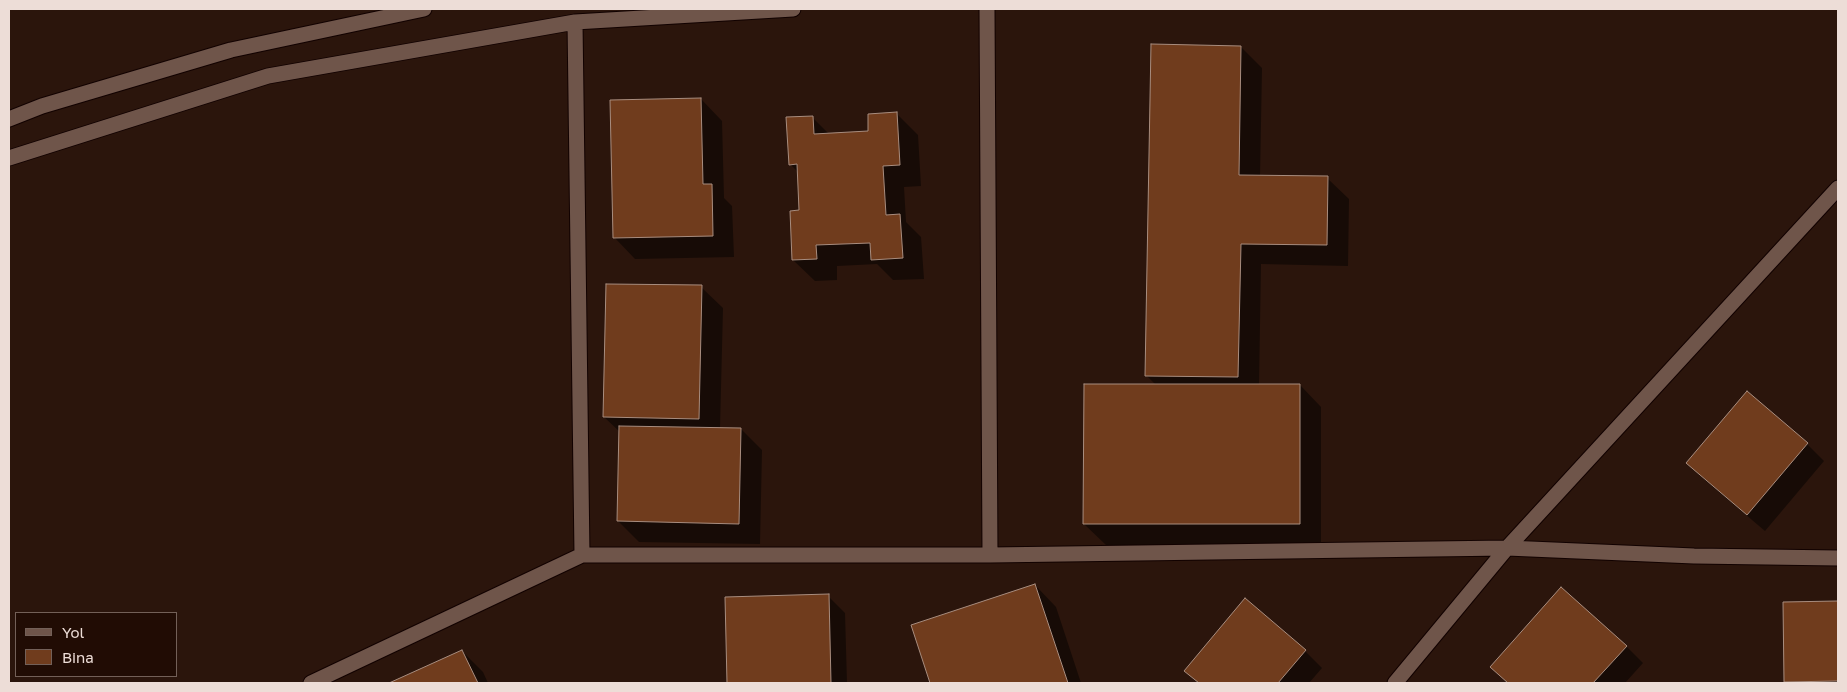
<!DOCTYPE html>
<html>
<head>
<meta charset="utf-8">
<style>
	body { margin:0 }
	#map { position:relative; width:1847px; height:692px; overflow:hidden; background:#2b150c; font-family:"Golos Text",sans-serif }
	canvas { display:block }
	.frame { position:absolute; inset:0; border:10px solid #edddd7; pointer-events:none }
	.legend { position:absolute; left:15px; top:612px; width:162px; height:65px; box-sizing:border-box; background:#210c04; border:1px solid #736058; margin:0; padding:6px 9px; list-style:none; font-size:15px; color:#edddd7 }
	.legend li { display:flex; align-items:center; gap:10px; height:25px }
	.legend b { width:25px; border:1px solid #736058 }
</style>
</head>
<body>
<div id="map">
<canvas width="1847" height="692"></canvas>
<div class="frame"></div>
<ul class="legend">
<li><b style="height:6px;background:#6f554a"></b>Yol</li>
<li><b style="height:14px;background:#703c1d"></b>Bina</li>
</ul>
</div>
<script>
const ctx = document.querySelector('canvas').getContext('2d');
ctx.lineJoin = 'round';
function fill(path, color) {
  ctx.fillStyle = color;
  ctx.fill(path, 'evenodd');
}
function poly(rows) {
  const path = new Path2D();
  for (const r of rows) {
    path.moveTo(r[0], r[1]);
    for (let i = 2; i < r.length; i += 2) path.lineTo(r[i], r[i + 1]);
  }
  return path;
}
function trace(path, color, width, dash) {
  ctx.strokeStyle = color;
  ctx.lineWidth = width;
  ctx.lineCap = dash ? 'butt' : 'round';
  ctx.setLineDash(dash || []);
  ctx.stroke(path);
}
fill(poly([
	[1241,47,1262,68,1260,177,1327,178,1349,199,1348,266,1261,264,1259,385,1300,385,1321,407,1321,545,1106,545,1084,524,1156,385,1146,375],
	[701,99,722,121,724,198,732,206,734,257,635,259,614,237],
	[897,114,918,135,921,186,904,187,906,222,921,237,924,279,893,280,877,264,837,266,837,280,815,281,793,260,801,211,799,173,790,164,812,117,830,135,870,132],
	[701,287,723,308,720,428,741,429,762,450,760,544,639,542,618,521,620,432,604,417],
	[1807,444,1824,461,1765,531,1705,480,1688,463],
	[1035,585,1056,607,1081,683,931,683,913,626],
	[828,596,845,613,847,683,728,683,726,598],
	[1245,600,1305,651,1322,668,1309,683,1199,683,1186,671],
	[1838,602,1838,683,1787,683,1786,682,1784,603],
	[1626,646,1643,663,1625,683,1508,683,1492,667],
	[462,651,483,672,488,683,391,683]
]), '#0007');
const building = poly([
	[1151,44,1241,46,1239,175,1328,176,1327,245,1241,244,1238,377,1145,376,1151,44],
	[701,98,703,184,712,184,713,236,613,238,610,100,701,98],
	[897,112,900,165,883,166,886,215,900,214,903,258,871,260,870,243,816,245,817,259,792,260,790,211,799,210,797,164,789,165,786,117,813,116,814,134,868,131,868,114,897,112],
	[606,284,702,285,699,419,603,417,606,284],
	[1084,384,1300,384,1300,524,1083,524,1084,384],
	[1747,391,1808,443,1747,515,1686,463,1747,391],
	[619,426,741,428,739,524,617,521,619,426],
	[1035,584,1068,683,930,683,911,625,1035,584],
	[1561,587,1627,646,1593,683,1508,683,1490,667,1561,587],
	[829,594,831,683,727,683,725,597,829,594],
	[1245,598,1306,650,1278,683,1199,683,1184,671,1245,598],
	[1838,601,1838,681,1784,682,1783,602,1838,601],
	[462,650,478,683,389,683,462,650]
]);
fill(building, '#703c1d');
trace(building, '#a88d7f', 1);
const street = poly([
	[987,9,990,555],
	[575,22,582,555],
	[9,119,42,106,231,50,424,9],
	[9,158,268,76,575,22,793,9],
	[311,683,582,555,990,555,1507,548,1694,556,1838,558],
	[1395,683,1507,548,1838,188]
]);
trace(street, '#120200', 17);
trace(street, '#6f554a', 15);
</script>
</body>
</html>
